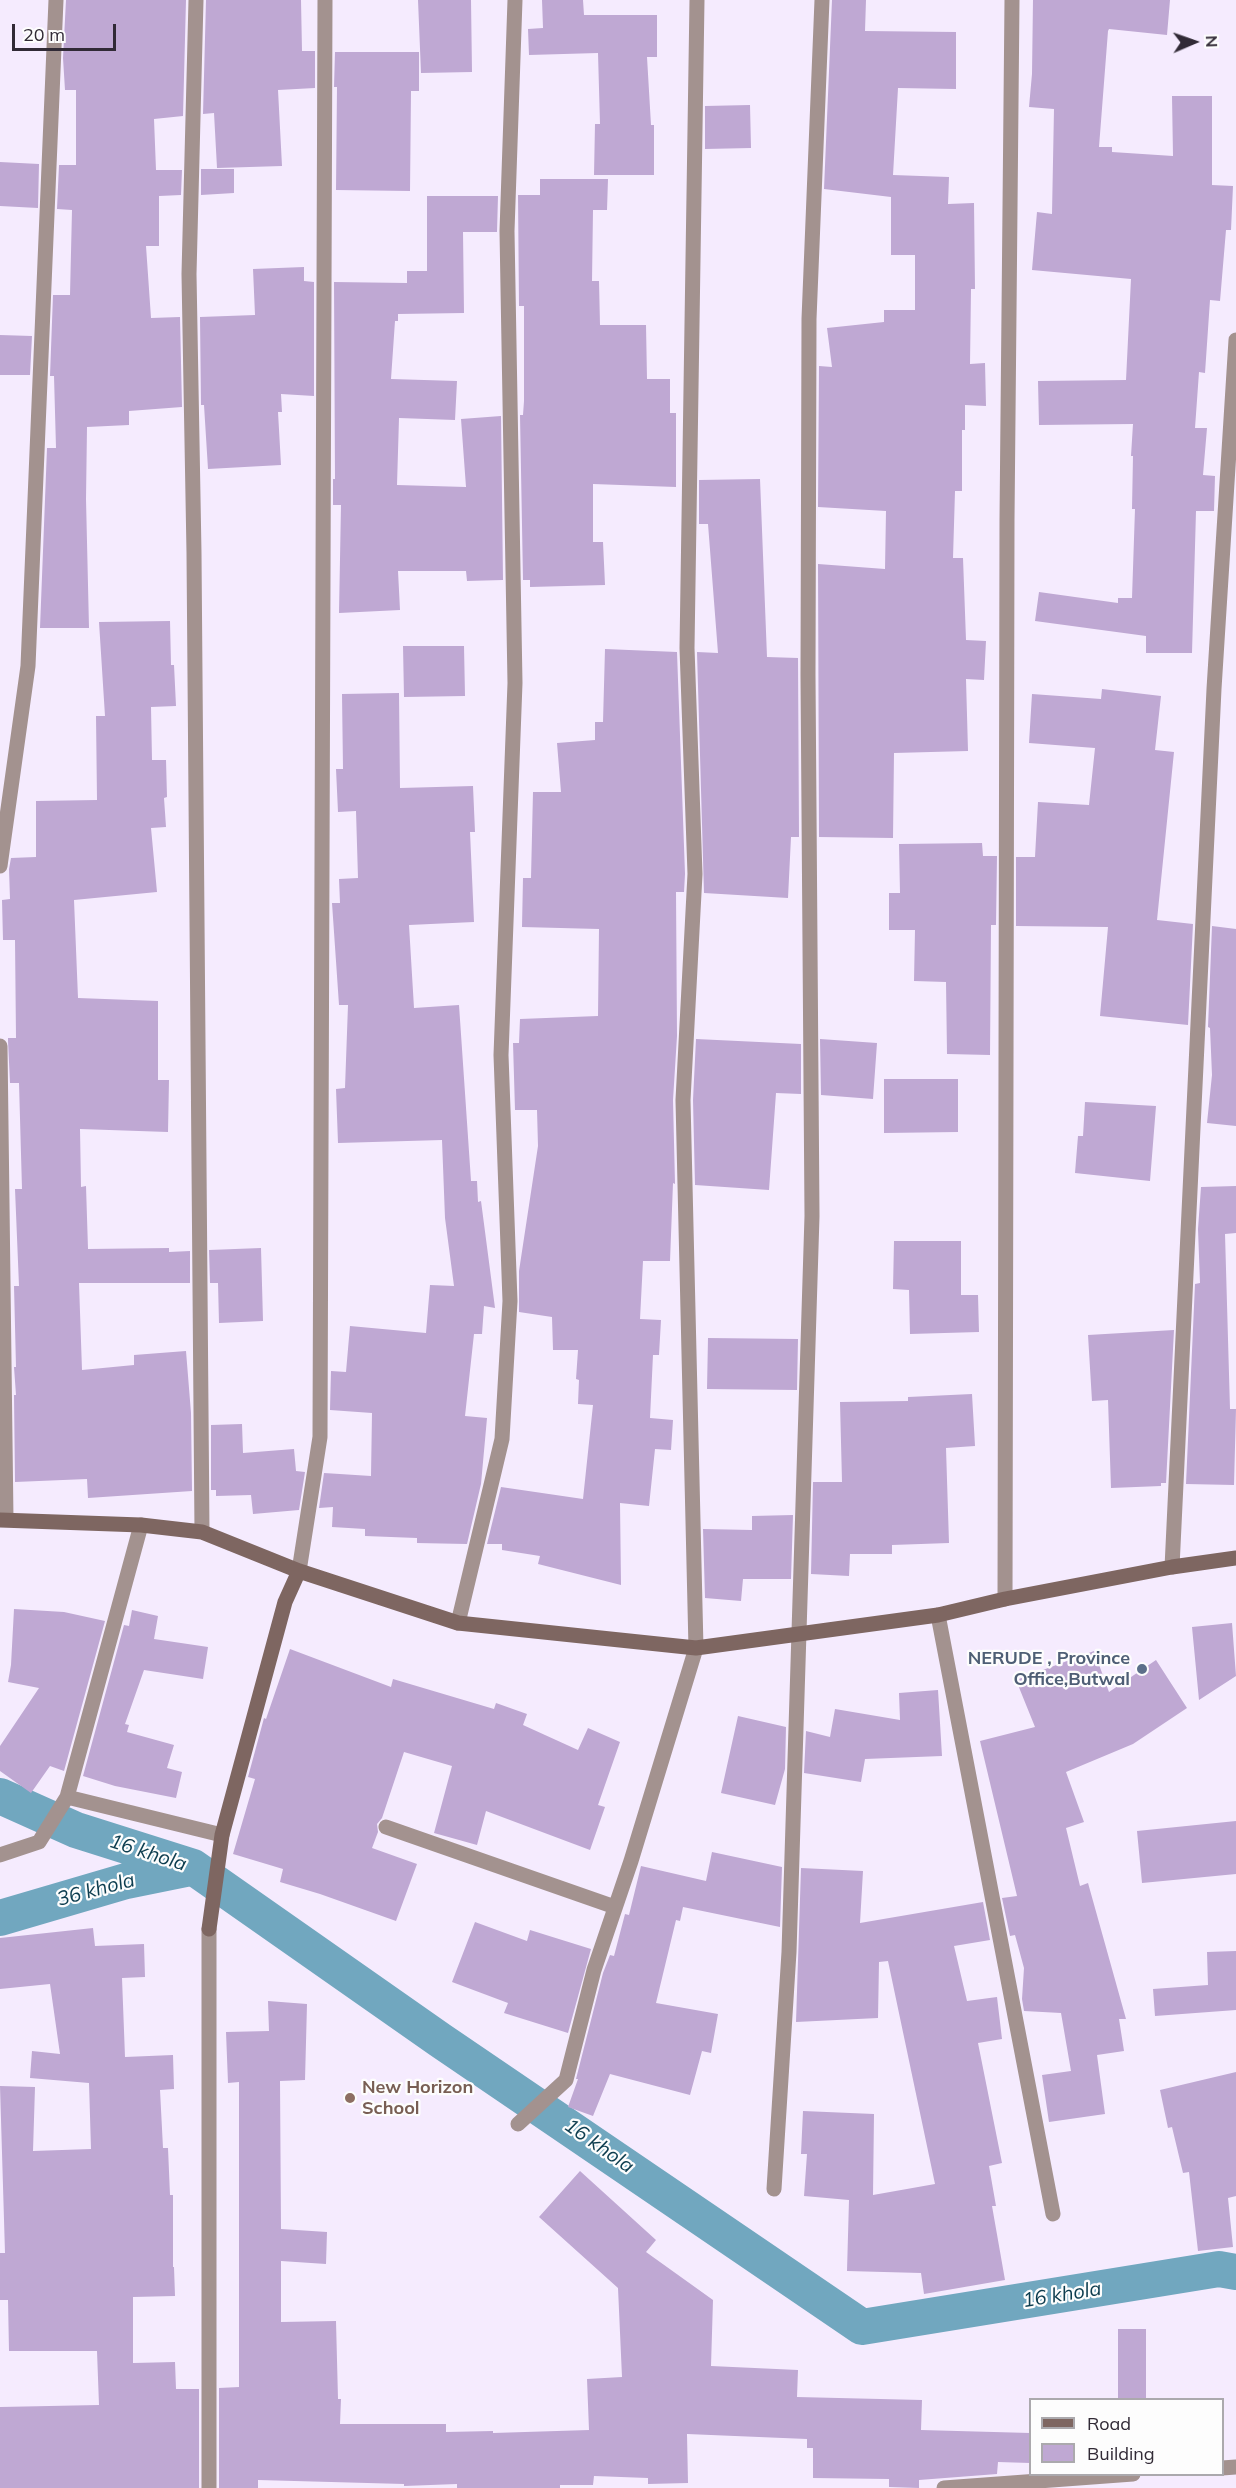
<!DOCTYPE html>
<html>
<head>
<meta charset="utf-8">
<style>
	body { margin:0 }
	#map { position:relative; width:1236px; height:2488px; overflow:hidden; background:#f5ebfe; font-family:Mulish,sans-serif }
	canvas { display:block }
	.legend { position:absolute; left:1029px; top:2398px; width:195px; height:78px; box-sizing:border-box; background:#fdfdfd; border:2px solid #aba9ad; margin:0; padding:8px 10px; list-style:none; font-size:18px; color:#312a36 }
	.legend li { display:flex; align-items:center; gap:12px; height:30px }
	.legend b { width:30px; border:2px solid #aba9ad }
	.north { position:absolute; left:1164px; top:12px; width:60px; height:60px; -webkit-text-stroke:4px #fdfdfd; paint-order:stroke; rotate:88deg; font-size:16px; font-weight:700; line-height:24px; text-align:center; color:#312a36 }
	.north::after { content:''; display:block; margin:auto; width:21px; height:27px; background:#312a36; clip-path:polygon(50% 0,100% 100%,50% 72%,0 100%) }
	.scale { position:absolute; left:12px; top:24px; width:104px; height:27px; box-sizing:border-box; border:3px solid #312a36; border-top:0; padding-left:8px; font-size:18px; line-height:21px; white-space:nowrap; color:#312a36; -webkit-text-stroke:4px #fdfdfd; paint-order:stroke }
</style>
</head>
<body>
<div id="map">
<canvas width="1236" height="2488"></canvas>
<ul class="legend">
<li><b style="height:8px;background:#7e6661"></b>Road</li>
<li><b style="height:16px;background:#bfa8d3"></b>Building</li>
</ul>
<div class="north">N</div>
<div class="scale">20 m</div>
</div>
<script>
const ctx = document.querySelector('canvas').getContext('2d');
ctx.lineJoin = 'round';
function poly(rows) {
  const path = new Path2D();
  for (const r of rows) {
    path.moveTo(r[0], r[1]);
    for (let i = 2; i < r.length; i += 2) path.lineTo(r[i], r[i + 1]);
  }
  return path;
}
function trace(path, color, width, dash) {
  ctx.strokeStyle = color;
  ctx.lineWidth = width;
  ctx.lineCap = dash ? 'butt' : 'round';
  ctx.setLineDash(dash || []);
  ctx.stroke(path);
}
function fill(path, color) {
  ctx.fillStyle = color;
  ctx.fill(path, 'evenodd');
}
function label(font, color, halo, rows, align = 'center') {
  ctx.font = font + ' Mulish,sans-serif';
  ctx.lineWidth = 4.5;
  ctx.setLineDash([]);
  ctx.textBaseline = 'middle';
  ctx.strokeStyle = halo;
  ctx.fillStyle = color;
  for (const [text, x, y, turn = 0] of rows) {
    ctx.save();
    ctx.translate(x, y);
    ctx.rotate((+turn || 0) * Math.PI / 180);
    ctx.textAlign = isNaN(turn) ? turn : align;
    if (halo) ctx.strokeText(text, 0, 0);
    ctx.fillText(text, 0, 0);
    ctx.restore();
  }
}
trace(poly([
	[0,1796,76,1830,193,1867,440,2040,862,2327,1219,2269,1236,2272],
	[0,1918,126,1881,190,1868]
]), '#71a7bf', 36);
fill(poly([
	[66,0,186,0,183,116,154,119,156,170,182,170,181,195,159,196,159,246,146,246,151,318,180,317,182,407,129,411,129,425,87,427,86,499,89,628,40,628,47,448,56,448,54,376,50,376,53,295,70,295,72,210,57,209,59,165,76,165,76,90,65,90,63,58],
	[206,0,301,0,302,51,315,51,315,88,278,90,282,166,217,168,214,113,203,114],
	[418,0,471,0,472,72,421,73],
	[542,0,583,0,584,15,657,15,657,57,647,57,651,125,654,125,654,175,594,175,595,124,600,124,598,53,529,55,528,29,543,28],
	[832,0,866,0,865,31,956,32,956,89,898,88,893,175,949,177,948,204,974,203,975,289,971,289,970,364,985,363,986,406,965,405,965,430,962,430,962,491,955,491,953,558,963,558,966,640,986,641,984,680,966,679,968,751,894,753,893,838,819,837,818,564,885,569,886,511,818,507,819,366,832,367,827,328,884,322,884,310,915,310,915,255,891,255,891,197,824,189],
	[1033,0,1170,0,1167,35,1109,29,1108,31,1099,147,1112,147,1112,152,1173,156,1172,96,1212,96,1212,185,1233,186,1231,230,1226,230,1220,301,1210,300,1205,373,1199,372,1195,428,1207,428,1203,475,1215,476,1214,511,1196,511,1192,653,1146,653,1146,636,1035,621,1039,592,1118,603,1118,598,1132,598,1135,509,1132,509,1133,456,1131,456,1133,424,1039,425,1038,381,1126,380,1131,279,1032,270,1037,212,1052,214,1054,109,1029,107,1032,74],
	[335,52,419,52,419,91,411,91,410,191,336,190,337,87,334,87],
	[750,105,751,148,705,149,705,106],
	[0,162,39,164,38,208,0,206],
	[201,169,234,169,234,193,201,195],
	[540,179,608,179,607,210,593,210,592,281,599,281,600,325,646,325,647,379,670,379,670,413,676,413,676,487,593,484,593,542,603,542,605,585,530,587,530,580,523,580,520,415,523,415,524,401,524,306,519,306,518,195,540,195],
	[427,196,498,196,497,232,463,232,464,313,398,314,398,321,395,321,391,379,457,381,455,420,399,418,397,485,466,487,461,419,501,416,503,580,467,581,466,571,398,571,400,610,339,613,341,505,333,505,333,479,335,479,334,282,407,283,407,271,427,271],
	[304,267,304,281,314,282,314,396,281,394,282,412,278,412,281,465,208,469,204,405,201,405,200,317,255,315,253,269],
	[0,335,32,336,30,375,0,375],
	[760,479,767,657,798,658,799,837,791,837,788,898,704,893,697,652,718,653,708,524,699,524,699,480],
	[170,621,171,665,174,665,176,706,151,707,152,760,166,760,167,797,164,798,166,827,151,828,157,892,74,900,78,998,158,1001,158,1080,169,1080,168,1132,80,1129,81,1187,86,1186,88,1249,169,1248,169,1252,190,1251,190,1283,79,1283,82,1370,134,1365,134,1355,186,1351,191,1413,192,1491,88,1498,87,1479,15,1482,14,1395,16,1395,14,1367,16,1367,14,1286,19,1286,15,1189,22,1189,19,1083,10,1083,8,1041,8,1038,16,1038,15,940,3,940,2,900,10,899,9,869,11,858,36,857,36,801,97,800,96,716,105,716,99,622],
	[403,646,464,646,465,696,404,697],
	[605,649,677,652,685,874,684,892,676,892,677,1036,673,1100,675,1184,673,1183,670,1261,643,1261,640,1319,661,1320,659,1355,653,1355,650,1418,673,1420,671,1450,655,1449,649,1506,620,1503,621,1585,538,1564,540,1556,502,1550,502,1544,487,1544,501,1487,583,1499,593,1405,578,1404,579,1380,576,1379,578,1350,553,1350,552,1317,519,1312,519,1271,538,1146,537,1110,515,1110,513,1043,519,1043,520,1019,598,1016,599,929,522,927,523,878,531,878,533,792,561,792,557,743,595,740,595,722,603,722],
	[1102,689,1161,696,1155,750,1174,752,1157,920,1193,924,1188,1025,1100,1016,1108,927,1016,926,1016,857,1035,857,1038,802,1089,805,1095,748,1029,743,1032,694,1101,699],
	[399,693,400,788,473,786,475,832,470,832,474,922,409,925,414,1008,459,1005,471,1181,477,1181,478,1202,481,1201,495,1308,484,1306,482,1334,474,1334,465,1416,487,1418,481,1484,467,1544,417,1543,417,1538,365,1536,365,1529,332,1527,333,1507,319,1508,324,1473,371,1476,372,1413,330,1410,331,1371,346,1372,350,1326,426,1333,430,1285,454,1286,445,1218,442,1140,338,1143,336,1089,345,1088,348,1005,339,1005,332,903,340,903,339,879,358,878,356,811,338,812,336,769,343,769,342,694],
	[982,843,983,856,997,856,996,925,991,925,990,1055,947,1054,946,982,914,981,915,930,889,930,889,893,900,893,899,844],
	[1212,926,1236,929,1236,1126,1207,1123,1212,1075,1210,1028,1208,1027],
	[696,1039,801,1044,801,1094,776,1093,769,1190,695,1185,693,1100],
	[820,1039,877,1043,873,1099,821,1095],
	[884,1079,958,1079,958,1132,884,1133],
	[1085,1102,1156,1106,1150,1181,1075,1173,1078,1136,1083,1136],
	[1236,1186,1236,1233,1225,1234,1230,1409,1236,1409,1234,1485,1186,1484,1195,1284,1200,1283,1198,1229,1201,1187],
	[894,1241,961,1241,961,1295,978,1295,979,1332,910,1334,909,1290,893,1289],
	[261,1248,263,1321,219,1323,218,1283,210,1283,209,1250],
	[1174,1330,1166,1483,1161,1483,1161,1486,1111,1488,1108,1400,1092,1401,1088,1335],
	[708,1338,798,1339,797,1390,707,1389],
	[972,1394,975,1446,946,1448,949,1543,892,1545,892,1554,850,1554,849,1576,811,1574,813,1482,842,1482,840,1402,908,1401,908,1397],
	[242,1424,243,1453,294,1449,296,1471,305,1472,299,1510,253,1514,251,1495,216,1496,216,1490,211,1490,211,1425],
	[793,1515,791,1579,743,1579,741,1601,705,1598,703,1529,752,1530,752,1516],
	[14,1609,64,1612,105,1621,64,1771,50,1766,31,1793,0,1771,0,1746,39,1688,8,1682,11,1665],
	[132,1610,158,1616,154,1639,208,1647,203,1679,144,1670,125,1724,129,1725,127,1732,174,1745,167,1768,182,1772,176,1798,115,1786,83,1776,124,1625,129,1626],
	[1232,1623,1236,1676,1199,1700,1192,1627],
	[290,1649,391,1687,393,1679,494,1709,496,1703,527,1714,523,1725,578,1750,588,1728,620,1742,598,1805,605,1807,590,1850,486,1811,477,1845,434,1833,452,1766,404,1752,382,1818,377,1824,378,1832,372,1848,417,1864,396,1921,320,1894,280,1882,283,1869,233,1854,255,1779,248,1777,264,1718,266,1719],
	[1094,1651,1109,1692,1156,1660,1187,1708,1133,1744,1066,1772,1084,1822,1066,1828,1080,1886,1088,1883,1126,2019,1119,2019,1124,2051,1097,2055,1105,2114,1049,2122,1042,2075,1071,2071,1061,2013,1024,2011,1022,1999,1024,1968,1015,1935,1010,1936,1002,1898,1017,1896,980,1741,1035,1727,1016,1680],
	[938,1690,942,1756,865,1759,861,1782,804,1773,806,1731,830,1737,835,1709,900,1720,899,1693],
	[738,1716,786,1727,785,1769,775,1805,721,1793],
	[1236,1821,1236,1874,1142,1883,1137,1831],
	[712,1852,782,1867,780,1927,683,1907,680,1921,676,1920,656,2003,718,2014,711,2053,702,2051,690,2095,610,2074,593,2116,568,2107,578,2079,576,2079,603,1973,610,1955,614,1956,625,1914,629,1915,641,1866,706,1881],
	[801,1868,863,1871,860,1923,983,1902,990,1940,954,1946,967,2001,997,1997,1002,2039,978,2043,1002,2163,989,2166,996,2206,992,2206,1005,2280,924,2294,921,2273,847,2271,849,2200,804,2196,807,2154,801,2154,803,2111,874,2114,873,2195,935,2184,888,1961,879,1962,878,2018,796,2022],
	[475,1922,527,1941,530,1930,591,1949,568,2033,504,2013,508,2003,452,1982],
	[93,1928,95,1946,144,1944,145,1977,122,1978,125,2057,173,2055,174,2089,160,2090,163,2148,168,2148,170,2195,173,2195,173,2267,174,2267,175,2296,133,2297,133,2363,175,2362,176,2389,199,2389,199,2488,0,2488,0,2407,99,2405,97,2351,9,2351,8,2300,0,2300,0,2253,5,2253,0,2086,35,2087,33,2151,91,2149,89,2083,30,2078,32,2051,60,2054,50,1984,0,1989,0,1938],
	[1236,1951,1236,2010,1155,2016,1153,1989,1208,1985,1207,1952],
	[268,2001,307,2004,305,2080,280,2081,281,2229,327,2232,326,2264,281,2261,281,2322,336,2321,338,2399,341,2399,340,2424,446,2424,446,2432,493,2431,493,2433,589,2430,587,2379,622,2377,618,2288,539,2217,580,2171,656,2240,646,2252,713,2300,711,2366,798,2370,797,2397,922,2400,921,2430,1030,2433,1030,2463,998,2462,997,2474,919,2480,919,2488,889,2487,889,2479,813,2478,813,2448,807,2448,807,2439,687,2434,688,2483,648,2484,648,2478,594,2476,593,2485,560,2485,560,2488,457,2488,457,2484,404,2486,404,2484,258,2480,258,2488,219,2488,219,2388,239,2387,239,2082,228,2083,226,2032,269,2031],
	[1236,2072,1236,2196,1228,2198,1233,2247,1198,2251,1189,2172,1183,2173,1172,2127,1168,2128,1160,2090],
	[1118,2329,1146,2329,1146,2400,1118,2400]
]), '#bfa8d3');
trace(poly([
	[196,0,189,274,194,553,202,1532],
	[0,866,28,666,56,0],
	[0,1046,6,1519],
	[1172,1567,1214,689,1236,340],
	[299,1571,320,1437,325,0],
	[1005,1599,1007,520,1012,0],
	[938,1615,1053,2214],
	[458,1623,502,1439,510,1301,501,1055,515,683,507,231,515,0],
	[67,1797,222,1835],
	[386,1827,615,1907],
	[0,1855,39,1842,67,1797,141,1525],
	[209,1929,209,2488],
	[518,2124,566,2080,594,1970,631,1861,696,1648,683,1100,695,874,687,648,697,0],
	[774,2189,789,1952,812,1216,808,675,809,319,822,0],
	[1222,2468,1236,2467],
	[944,2488,1133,2474]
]), '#a3928f', 15);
trace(poly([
	[0,1520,141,1525,202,1532,299,1571,458,1623,696,1648,938,1615,1005,1599,1172,1567,1236,1558],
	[209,1929,222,1835,285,1602,299,1571]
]), '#7e6661', 15);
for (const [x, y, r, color] of [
	[1142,1669,6,"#5c6f8a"],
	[350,2098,6,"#8d6e63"]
]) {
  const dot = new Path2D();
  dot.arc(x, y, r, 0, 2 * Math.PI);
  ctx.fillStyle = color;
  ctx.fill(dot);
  trace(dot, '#fdfdfd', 2);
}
label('bold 18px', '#4e5e75', '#fdfdfd', [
	["NERUDE , Province",1130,1659],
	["Office,Butwal",1130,1680]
], 'right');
label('bold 18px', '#785e54', '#fdfdfd', [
	["New Horizon",362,2088],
	["School",362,2109]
], 'left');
label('italic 20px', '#0d3d4f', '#fdfdfd', [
	["16 khola",148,1853,18],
	["36 khola",96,1890,-15],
	["16 khola",599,2146,35],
	["16 khola",1062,2295,-9]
]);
</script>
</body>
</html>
